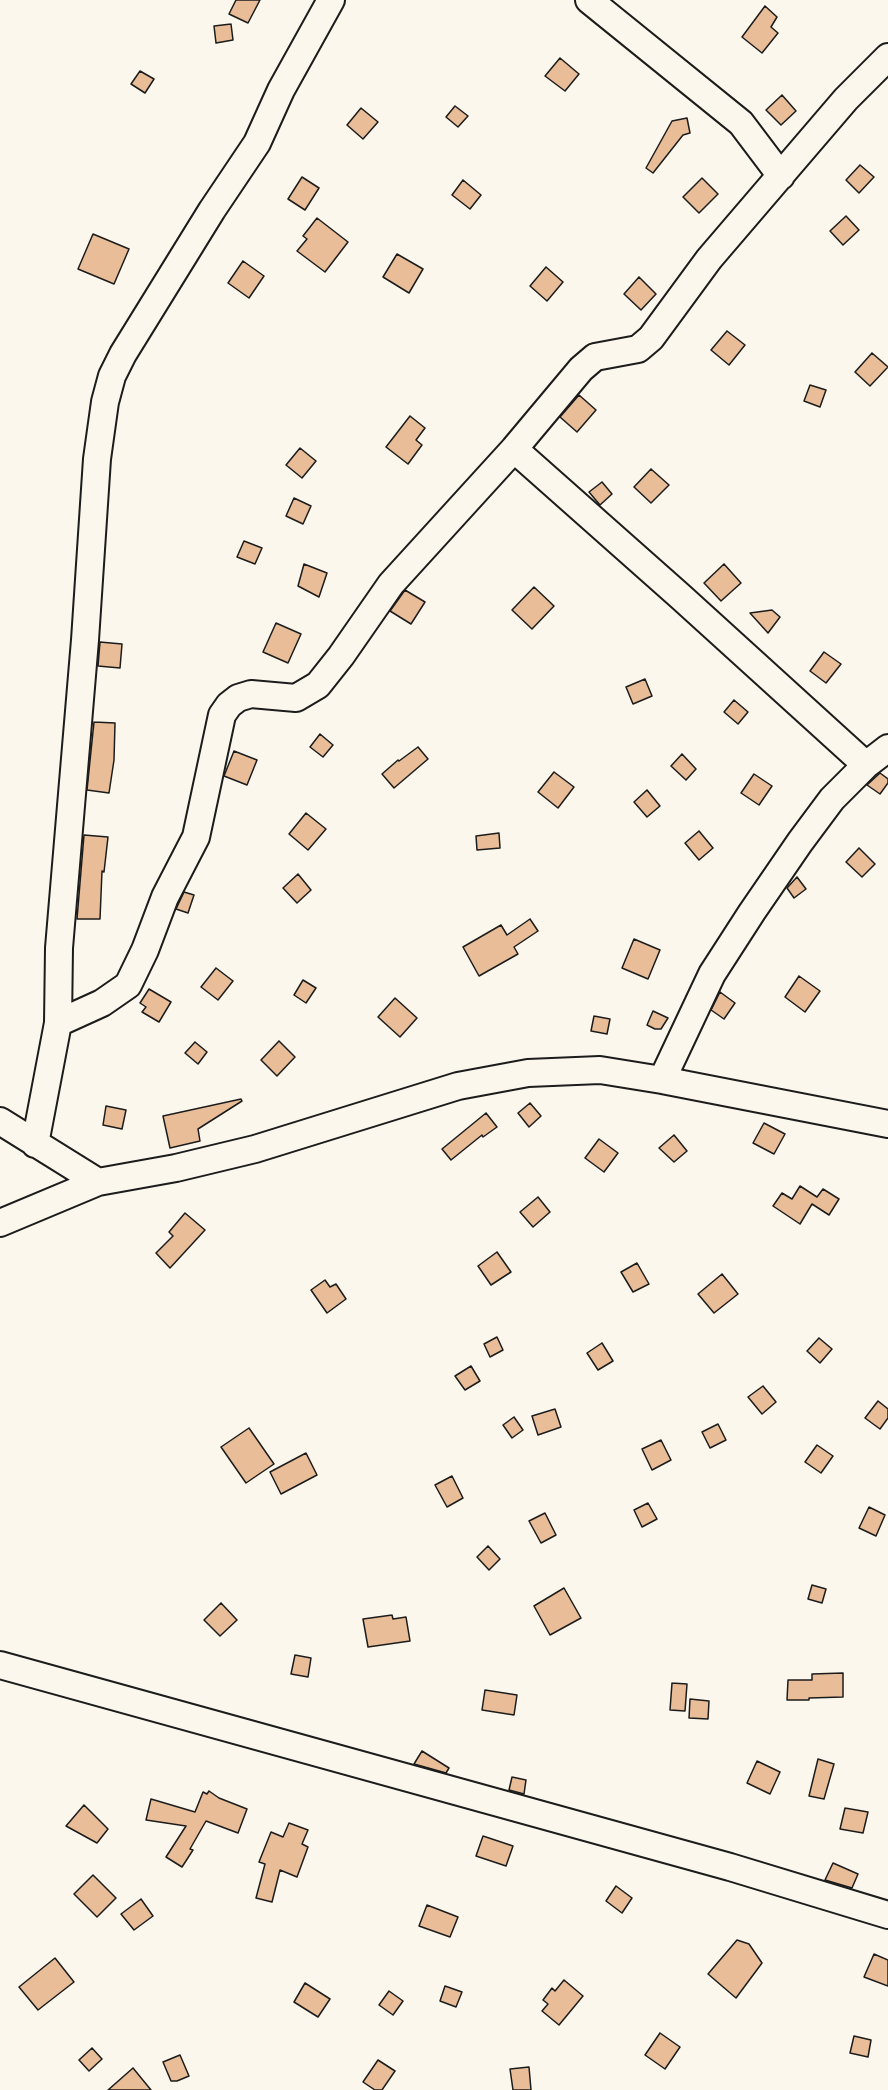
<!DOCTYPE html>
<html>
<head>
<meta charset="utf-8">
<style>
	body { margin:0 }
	canvas { display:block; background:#fbf7ec }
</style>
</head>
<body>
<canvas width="888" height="2090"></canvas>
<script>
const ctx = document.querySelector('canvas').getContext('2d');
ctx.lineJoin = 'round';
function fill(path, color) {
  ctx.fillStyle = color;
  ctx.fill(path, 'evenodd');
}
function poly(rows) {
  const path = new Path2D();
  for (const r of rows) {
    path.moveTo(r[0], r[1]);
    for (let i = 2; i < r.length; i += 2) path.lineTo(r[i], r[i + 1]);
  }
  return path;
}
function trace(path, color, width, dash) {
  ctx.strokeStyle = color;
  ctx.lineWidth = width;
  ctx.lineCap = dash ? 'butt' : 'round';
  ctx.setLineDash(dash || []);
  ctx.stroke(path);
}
const building = poly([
	[236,0,260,0,248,23,229,14,236,0],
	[765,6,777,17,771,27,778,33,762,53,742,37,765,6],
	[231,24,233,40,216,43,214,26,231,24],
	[560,58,579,74,565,91,545,76,560,58],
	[140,71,154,79,145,93,131,84,140,71],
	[782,95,796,111,781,125,766,110,782,95],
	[455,106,468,116,458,127,446,117,455,106],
	[361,108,378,122,363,139,347,125,361,108],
	[687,118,690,133,683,135,653,173,646,168,672,121,687,118],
	[860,165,874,177,859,193,846,180,860,165],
	[302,177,319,188,305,210,288,199,302,177],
	[702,178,718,194,699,213,683,197,702,178],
	[463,180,481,195,470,209,452,195,463,180],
	[846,216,859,230,843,245,830,231,846,216],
	[317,218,348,242,325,272,297,251,307,239,303,236,317,218],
	[93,234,129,249,114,284,78,269,93,234],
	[397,254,423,269,409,293,383,277,397,254],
	[243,261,264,276,249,298,228,283,243,261],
	[546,267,563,282,547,301,530,286,546,267],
	[639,277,656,294,641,310,624,294,639,277],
	[727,331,745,345,729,365,711,350,727,331],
	[872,353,888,367,870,386,855,372,872,353],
	[810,385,826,390,820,407,804,401,810,385],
	[579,395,596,410,577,432,560,417,579,395],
	[410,416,425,428,416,440,422,445,408,464,386,447,410,416],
	[300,448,316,461,302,478,286,465,300,448],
	[651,469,669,485,651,503,634,487,651,469],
	[602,482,612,494,600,505,589,492,602,482],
	[294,498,311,506,303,524,286,516,294,498],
	[244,541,262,548,255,564,237,557,244,541],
	[304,564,327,573,319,597,298,586,304,564],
	[724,564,741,583,721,601,704,583,724,564],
	[534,587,554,606,532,629,512,610,534,587],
	[405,590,425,602,411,624,390,611,405,590],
	[772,610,780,617,768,633,750,613,772,610],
	[276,623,301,634,288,663,263,652,276,623],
	[100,642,122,644,120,668,98,666,100,642],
	[824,652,841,664,826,683,810,671,824,652],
	[645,679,652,696,633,704,626,687,645,679],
	[734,700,748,712,738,724,724,712,734,700],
	[94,722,115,723,114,760,109,793,87,790,94,722],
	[320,734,333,745,323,757,310,747,320,734],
	[418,747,428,759,394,788,382,774,398,760,399,761,418,747],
	[234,751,257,760,247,785,224,776,234,751],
	[682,754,696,769,686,780,671,766,682,754],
	[554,772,574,787,558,808,538,792,554,772],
	[880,773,888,779,888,783,880,794,867,785,880,773],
	[754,774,772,786,759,805,741,793,754,774],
	[647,790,660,806,647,817,634,802,647,790],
	[306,813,326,829,308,850,289,834,306,813],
	[699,831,713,848,699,860,685,843,699,831],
	[499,833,500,848,477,850,476,836,499,833],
	[84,835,108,837,104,872,102,871,100,919,77,919,84,835],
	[859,848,875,864,862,877,846,862,859,848],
	[298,874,311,890,297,903,283,888,298,874],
	[797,877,806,889,794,898,787,888,797,877],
	[184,892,194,895,188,913,176,909,184,892],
	[530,919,538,931,514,947,518,954,479,976,463,947,501,925,507,935,530,919],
	[634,939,660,950,648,979,622,968,634,939],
	[216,968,233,981,218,1000,201,987,216,968],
	[799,976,820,991,805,1012,785,997,799,976],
	[303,980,316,988,306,1003,294,995,303,980],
	[149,989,171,1002,159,1022,142,1012,146,1007,140,1003,149,989],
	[720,992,735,1003,724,1019,711,1010,720,992],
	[395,998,417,1018,400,1037,378,1017,395,998],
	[653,1011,668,1018,661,1029,655,1029,647,1025,653,1011],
	[594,1016,610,1019,607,1034,591,1031,594,1016],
	[279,1041,295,1057,277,1076,261,1060,279,1041],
	[195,1042,207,1052,198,1064,185,1053,195,1042],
	[241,1099,242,1101,198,1129,200,1141,170,1148,163,1116,241,1099],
	[530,1103,541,1116,529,1127,518,1113,530,1103],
	[106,1106,126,1110,122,1129,103,1125,106,1106],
	[486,1113,497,1127,483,1137,482,1135,451,1160,442,1149,486,1113],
	[764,1123,785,1134,774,1154,753,1143,764,1123],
	[674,1135,687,1151,674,1162,659,1148,674,1135],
	[599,1139,618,1153,604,1172,585,1158,599,1139],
	[800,1186,817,1197,823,1189,839,1199,829,1215,812,1204,800,1224,773,1206,782,1193,792,1199,800,1186],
	[538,1197,550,1212,533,1227,520,1212,538,1197],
	[185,1213,205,1230,170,1268,156,1253,173,1236,169,1232,185,1213],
	[497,1252,511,1272,491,1285,478,1266,497,1252],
	[637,1263,649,1284,633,1292,621,1272,637,1263],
	[722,1274,738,1294,714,1313,698,1294,722,1274],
	[325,1280,330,1287,336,1284,346,1299,327,1313,311,1290,325,1280],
	[497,1337,503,1350,490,1357,484,1344,497,1337],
	[819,1338,832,1349,820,1363,807,1351,819,1338],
	[602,1343,613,1361,598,1370,587,1353,602,1343],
	[471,1366,480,1381,465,1390,455,1376,471,1366],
	[763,1386,776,1402,762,1414,748,1397,763,1386],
	[878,1401,888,1409,888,1418,880,1429,865,1418,878,1401],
	[555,1409,561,1427,538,1435,532,1416,555,1409],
	[514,1417,523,1430,512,1438,503,1425,514,1417],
	[718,1424,726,1440,710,1448,702,1432,718,1424],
	[249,1428,274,1464,246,1483,221,1447,249,1428],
	[661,1440,671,1460,652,1470,642,1449,661,1440],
	[817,1445,833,1456,821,1473,805,1462,817,1445],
	[306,1453,317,1475,281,1494,270,1472,306,1453],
	[452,1476,463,1498,447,1507,435,1485,452,1476],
	[648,1503,657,1519,642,1527,634,1510,648,1503],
	[869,1507,885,1515,876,1536,859,1528,869,1507],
	[545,1513,556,1535,541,1543,529,1521,545,1513],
	[488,1546,500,1559,489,1570,477,1557,488,1546],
	[812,1585,826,1589,822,1603,808,1599,812,1585],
	[564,1588,581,1618,550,1635,534,1606,564,1588],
	[221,1603,237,1620,220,1636,204,1620,221,1603],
	[392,1615,393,1619,406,1617,410,1641,368,1647,363,1619,392,1615],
	[295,1655,311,1658,308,1677,291,1674,295,1655],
	[843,1673,843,1697,809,1698,809,1700,787,1700,788,1680,812,1680,812,1674,843,1673],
	[672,1683,687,1684,685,1711,670,1710,672,1683],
	[485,1690,517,1695,514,1715,482,1710,485,1690],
	[690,1699,709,1701,708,1719,689,1718,690,1699],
	[422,1751,449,1768,446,1773,414,1764,422,1751],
	[818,1759,834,1764,824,1799,809,1796,818,1759],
	[757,1761,780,1772,770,1794,747,1783,757,1761],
	[512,1777,526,1780,524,1794,509,1790,512,1777],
	[209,1791,219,1798,247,1809,238,1833,206,1821,190,1849,193,1850,182,1867,166,1857,186,1826,146,1820,151,1799,195,1812,203,1792,207,1794,209,1791],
	[84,1805,108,1829,97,1843,66,1826,84,1805],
	[845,1808,868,1812,863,1833,840,1829,845,1808],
	[289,1823,308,1830,302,1844,308,1847,297,1877,280,1870,272,1902,256,1898,265,1864,259,1862,271,1832,283,1837,289,1823],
	[483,1836,513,1846,506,1866,476,1856,483,1836],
	[833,1863,858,1874,852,1888,825,1880,833,1863],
	[93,1875,116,1898,97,1917,74,1894,93,1875],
	[616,1886,632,1898,622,1913,606,1901,616,1886],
	[141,1899,153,1916,134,1930,121,1914,141,1899],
	[427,1905,458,1917,450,1937,419,1926,427,1905],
	[737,1940,749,1944,762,1963,736,1998,708,1974,737,1940],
	[874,1954,888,1960,888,1986,864,1977,874,1954],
	[55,1958,74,1982,38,2010,19,1987,55,1958],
	[564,1980,583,1996,559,2025,542,2011,548,2004,543,2000,552,1988,555,1991,564,1980],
	[305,1983,330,1999,318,2017,294,2002,305,1983],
	[445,1986,462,1992,456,2007,440,2001,445,1986],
	[389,1991,403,2001,393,2015,379,2005,389,1991],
	[660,2033,680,2047,665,2069,645,2055,660,2033],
	[854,2036,871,2040,868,2057,850,2053,854,2036],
	[92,2048,102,2059,89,2071,79,2060,92,2048],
	[180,2055,189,2076,177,2081,171,2081,163,2062,180,2055],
	[378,2060,395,2071,382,2090,375,2090,363,2082,378,2060],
	[529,2067,531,2090,513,2090,510,2069,529,2067],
	[133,2068,151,2090,108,2090,133,2068]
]);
fill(building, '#e8bd98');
trace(building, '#1c1c1c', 1.5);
const minor = poly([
	[589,0,741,123,781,176],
	[514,449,681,597,866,765],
	[58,1023,102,1003,128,985,145,950,165,897,196,837,222,715,229,705,238,698,251,694,296,698,318,685,341,656,391,584,514,449,581,369,595,357,638,349,651,338,709,259,846,99,888,57],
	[662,1080,712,974,752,912,800,842,832,799,866,765,888,748],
	[0,1121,98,1182],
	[35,1144,58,1023,59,948,85,640,97,459,105,402,112,376,123,354,212,210,257,143,281,90,331,0],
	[0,1223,98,1182,176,1168,255,1149,458,1086,528,1073,600,1070,662,1080,888,1124],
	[0,1665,730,1867,888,1915]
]);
trace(minor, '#1c1c1c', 30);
trace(minor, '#fbf7ec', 26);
</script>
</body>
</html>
